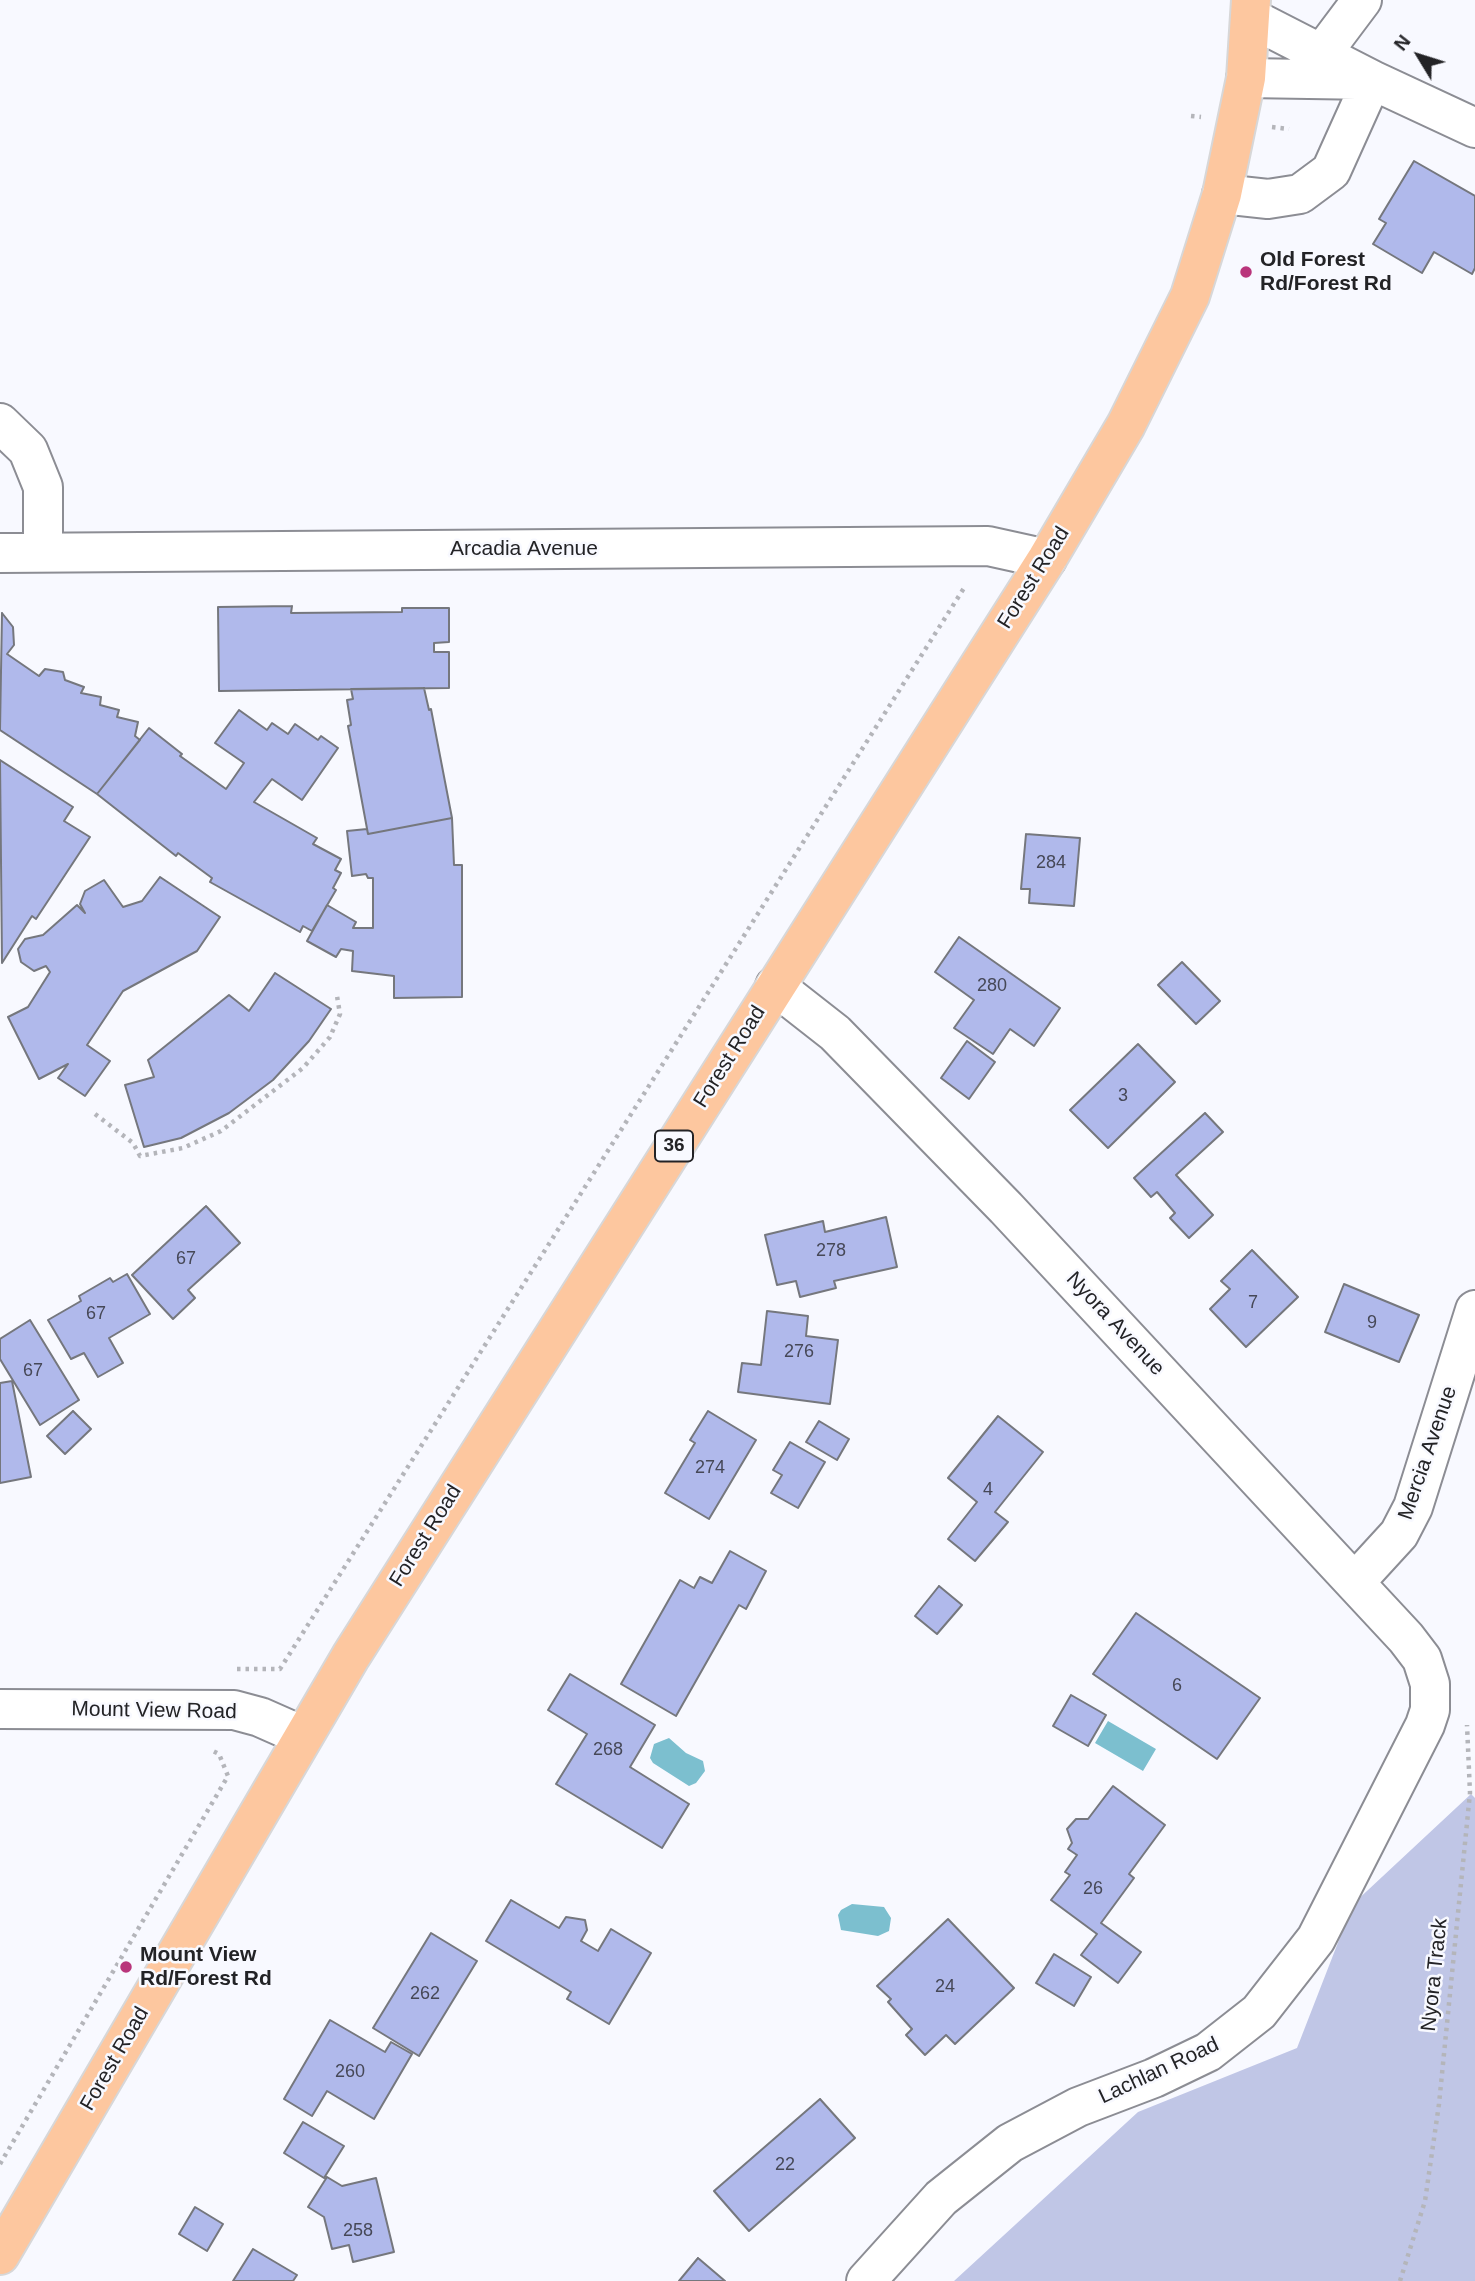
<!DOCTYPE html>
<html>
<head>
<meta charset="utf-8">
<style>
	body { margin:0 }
	#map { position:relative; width:1475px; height:2281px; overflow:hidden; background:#f8f9ff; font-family:Arial,sans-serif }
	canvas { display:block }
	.north { position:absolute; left:1384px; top:21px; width:70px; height:70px; -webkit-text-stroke:5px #f8f9ff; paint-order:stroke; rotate:308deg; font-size:19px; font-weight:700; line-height:28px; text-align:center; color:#232326 }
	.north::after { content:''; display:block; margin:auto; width:24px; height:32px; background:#232326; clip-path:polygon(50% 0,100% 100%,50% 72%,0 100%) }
</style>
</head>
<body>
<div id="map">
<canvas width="1475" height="2281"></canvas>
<div class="north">N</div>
</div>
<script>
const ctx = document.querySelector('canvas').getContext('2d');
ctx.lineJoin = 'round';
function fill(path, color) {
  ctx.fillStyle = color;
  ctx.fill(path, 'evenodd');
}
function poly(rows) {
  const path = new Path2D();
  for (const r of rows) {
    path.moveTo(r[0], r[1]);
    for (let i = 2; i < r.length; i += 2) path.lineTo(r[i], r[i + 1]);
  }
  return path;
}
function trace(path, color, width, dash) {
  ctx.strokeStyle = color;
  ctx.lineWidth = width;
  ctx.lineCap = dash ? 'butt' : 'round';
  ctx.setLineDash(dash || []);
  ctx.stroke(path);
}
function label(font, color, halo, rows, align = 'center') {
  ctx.font = font + ' Arial,sans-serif';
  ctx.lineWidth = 5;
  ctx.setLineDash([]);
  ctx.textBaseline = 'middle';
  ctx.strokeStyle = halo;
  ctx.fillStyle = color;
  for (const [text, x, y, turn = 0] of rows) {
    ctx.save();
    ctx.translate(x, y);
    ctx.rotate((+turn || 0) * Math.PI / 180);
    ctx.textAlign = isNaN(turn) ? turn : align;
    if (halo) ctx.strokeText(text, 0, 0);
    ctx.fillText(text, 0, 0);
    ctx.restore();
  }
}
fill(poly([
	[1471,1794,1475,1798,1475,2281,954,2281,1138,2112,1297,2048,1353,1904]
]), '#c0c6e6');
fill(poly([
	[1108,1721,1156,1749,1143,1771,1095,1743],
	[669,1738,686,1753,703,1761,705,1771,696,1783,689,1786,653,1763,650,1758,654,1744],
	[852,1904,884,1907,891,1918,889,1931,878,1936,841,1930,838,1915,841,1910]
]), '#7cbfcf');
const building = poly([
	[1414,161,1475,196,1475,268,1472,274,1434,252,1422,273,1373,244,1386,223,1379,219,1414,161],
	[292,606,291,613,402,612,402,608,449,608,449,642,434,643,434,652,449,652,449,688,219,691,218,607,292,606],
	[2,613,13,627,14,645,7,654,39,676,45,669,63,672,65,680,84,687,81,693,101,697,100,705,119,710,117,717,138,722,135,736,140,740,97,794,0,730,2,613],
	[424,688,429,710,431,709,452,818,368,834,348,726,351,725,347,700,353,699,351,689,424,688],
	[239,710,267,730,272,723,288,734,295,724,318,740,321,736,338,748,302,800,272,779,254,802,317,838,313,844,341,859,335,870,341,873,333,888,336,890,312,931,303,926,300,932,210,882,212,878,178,853,176,856,97,794,149,728,182,754,180,756,226,789,244,763,215,743,239,710],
	[0,760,73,807,64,821,90,837,36,919,32,916,2,963,0,760],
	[452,818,454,865,462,865,462,997,394,998,394,976,352,971,353,951,341,949,336,957,307,941,327,905,356,922,353,928,373,928,373,878,368,878,366,874,352,876,347,831,367,829,368,834,452,818],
	[1026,834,1080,838,1074,906,1029,903,1030,889,1021,889,1026,834],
	[160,877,220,917,197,951,123,991,87,1045,110,1061,85,1096,58,1078,68,1064,39,1079,8,1017,28,1007,50,972,46,966,34,971,21,962,18,949,25,939,43,935,77,905,85,913,80,904,85,891,104,880,123,907,142,901,160,877],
	[959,937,1060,1008,1034,1046,1010,1029,993,1054,954,1028,974,1000,935,972,959,937],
	[1182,962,1220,1001,1196,1024,1158,985,1182,962],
	[275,973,331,1009,309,1041,273,1080,229,1113,181,1138,144,1147,125,1085,154,1077,148,1060,229,995,249,1011,275,973],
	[967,1041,995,1062,969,1099,941,1078,967,1041],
	[1138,1044,1175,1082,1108,1148,1070,1110,1138,1044],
	[1205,1113,1223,1132,1176,1175,1213,1215,1189,1238,1170,1218,1175,1213,1157,1192,1151,1197,1134,1178,1205,1113],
	[206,1206,240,1243,188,1290,195,1298,173,1319,132,1275,206,1206],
	[886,1217,897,1267,834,1281,836,1288,800,1297,796,1281,777,1285,765,1235,823,1221,825,1232,886,1217],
	[1252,1250,1298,1297,1246,1347,1210,1309,1230,1289,1221,1281,1252,1250],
	[127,1274,150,1314,109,1338,123,1363,98,1377,84,1353,71,1359,48,1320,81,1301,79,1296,110,1278,113,1282,127,1274],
	[1344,1284,1419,1315,1399,1362,1325,1332,1344,1284],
	[767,1311,808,1316,806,1336,838,1340,830,1404,738,1392,742,1363,761,1365,767,1311],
	[30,1320,79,1400,40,1425,0,1359,0,1339,30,1320],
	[12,1381,31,1477,0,1483,0,1383,12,1381],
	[73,1411,91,1429,65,1454,47,1436,73,1411],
	[708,1411,756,1440,709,1519,665,1493,695,1443,690,1440,708,1411],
	[998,1416,1043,1452,995,1512,1008,1522,975,1561,948,1539,977,1502,948,1478,998,1416],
	[819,1421,849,1439,837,1460,806,1442,819,1421],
	[790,1442,825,1462,798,1508,771,1493,782,1475,773,1470,790,1442],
	[730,1551,766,1571,746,1609,739,1605,676,1716,621,1684,680,1580,694,1588,700,1577,712,1583,730,1551],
	[939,1586,962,1605,937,1634,915,1616,939,1586],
	[1136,1613,1260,1698,1217,1759,1093,1674,1136,1613],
	[570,1674,655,1725,630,1767,689,1804,662,1848,556,1784,587,1734,548,1710,570,1674],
	[1071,1695,1106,1715,1088,1746,1053,1726,1071,1695],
	[1113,1786,1165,1825,1129,1874,1134,1878,1101,1923,1141,1952,1118,1983,1081,1955,1097,1934,1051,1900,1070,1875,1065,1872,1077,1855,1068,1849,1072,1843,1067,1829,1076,1819,1088,1819,1113,1786],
	[511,1900,559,1928,566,1917,585,1920,587,1930,581,1941,598,1951,611,1929,651,1953,609,2024,567,1999,571,1992,486,1941,511,1900],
	[948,1919,1014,1988,955,2044,946,2035,925,2055,906,2035,912,2029,888,2002,891,1999,877,1986,948,1919],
	[431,1933,477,1961,419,2056,373,2028,431,1933],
	[1054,1954,1091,1977,1074,2006,1036,1983,1054,1954],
	[330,2020,385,2052,391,2042,412,2054,374,2119,327,2091,312,2116,284,2099,330,2020],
	[820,2099,855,2138,749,2231,714,2191,820,2099],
	[303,2122,344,2146,324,2178,284,2153,303,2122],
	[327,2177,342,2186,376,2178,394,2252,353,2262,349,2245,332,2249,324,2217,308,2207,327,2177],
	[195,2207,223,2224,207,2251,179,2234,195,2207],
	[253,2249,297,2275,293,2281,233,2281,253,2249],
	[698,2258,725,2281,679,2281,698,2258]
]);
fill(building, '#b0b9eb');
trace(building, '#75777d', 2);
const minor = poly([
	[1323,52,1362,0],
	[1246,78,1372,80,1475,128],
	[1222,194,1268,199,1300,194,1331,171,1372,80,1251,18],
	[0,423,28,450,43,487,43,552],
	[0,553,988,546,1047,559],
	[775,986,835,1033,1006,1208,1406,1638,1422,1659,1430,1684,1430,1710,1425,1725,1316,1939,1259,2012,1208,2052,1154,2078,1078,2107,1010,2143,941,2198,866,2281],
	[1355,1582,1399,1534,1413,1507,1475,1310],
	[0,1709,234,1710,260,1717,303,1736]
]);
const major = poly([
	[0,2255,351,1656,1047,559,1126,425,1190,296,1222,194,1246,78,1251,0]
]);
trace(minor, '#8c8d94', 42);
trace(major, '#d7d7d8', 42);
trace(poly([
	[1191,116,1201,117],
	[1272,127,1289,129],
	[95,1114,133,1143,140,1156,183,1148,221,1131,303,1068,330,1037,340,1014,337,996],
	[237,1669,280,1669,964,588],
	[0,2164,228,1776,219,1754,211,1750],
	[1400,2281,1425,2201,1439,2104,1470,1793,1467,1725]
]), '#b4b5ba', 4.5, [3.5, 5]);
trace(minor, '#fff', 38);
trace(major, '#fdc79f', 38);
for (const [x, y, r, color] of [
	[1246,272,7,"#b9357b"],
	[126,1967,7,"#b9357b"]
]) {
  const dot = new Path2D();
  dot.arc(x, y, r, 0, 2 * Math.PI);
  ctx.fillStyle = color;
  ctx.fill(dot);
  trace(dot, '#f8f9ff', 2.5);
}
label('18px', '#464857', null, [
	["284",1051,863],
	["280",992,986],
	["3",1123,1096],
	["278",831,1251],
	["67",186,1259],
	["7",1253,1303],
	["67",96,1314],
	["9",1372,1323],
	["276",799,1352],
	["67",33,1371],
	["274",710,1468],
	["4",988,1490],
	["6",1177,1686],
	["268",608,1750],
	["26",1093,1889],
	["24",945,1987],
	["262",425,1994],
	["260",350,2072],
	["22",785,2165],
	["258",358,2231]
]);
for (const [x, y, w] of [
	[674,1146,38]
]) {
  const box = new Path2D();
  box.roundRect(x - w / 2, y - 15.5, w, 31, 5);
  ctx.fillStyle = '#f8f9ff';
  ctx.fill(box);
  trace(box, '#232326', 2);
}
label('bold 19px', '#232326', null, [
	["36",674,1146]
]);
label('bold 21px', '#232326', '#f8f9ff', [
	["Old Forest",1260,260],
	["Rd/Forest Rd",1260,284],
	["Mount View",140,1955],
	["Rd/Forest Rd",140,1979]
], 'left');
label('21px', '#232326', '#f8f9ff', [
	["Arcadia Avenue",524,549],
	["Forest Road",1034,578,-58],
	["Forest Road",730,1057,-58],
	["Nyora Avenue",1115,1324,47],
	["Mercia Avenue",1428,1453,-71],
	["Forest Road",426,1536,-58],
	["Mount View Road",154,1711,1],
	["Nyora Track",1435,1975,-84],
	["Forest Road",115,2059,-60],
	["Lachlan Road",1159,2071,-25]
]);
</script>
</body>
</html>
